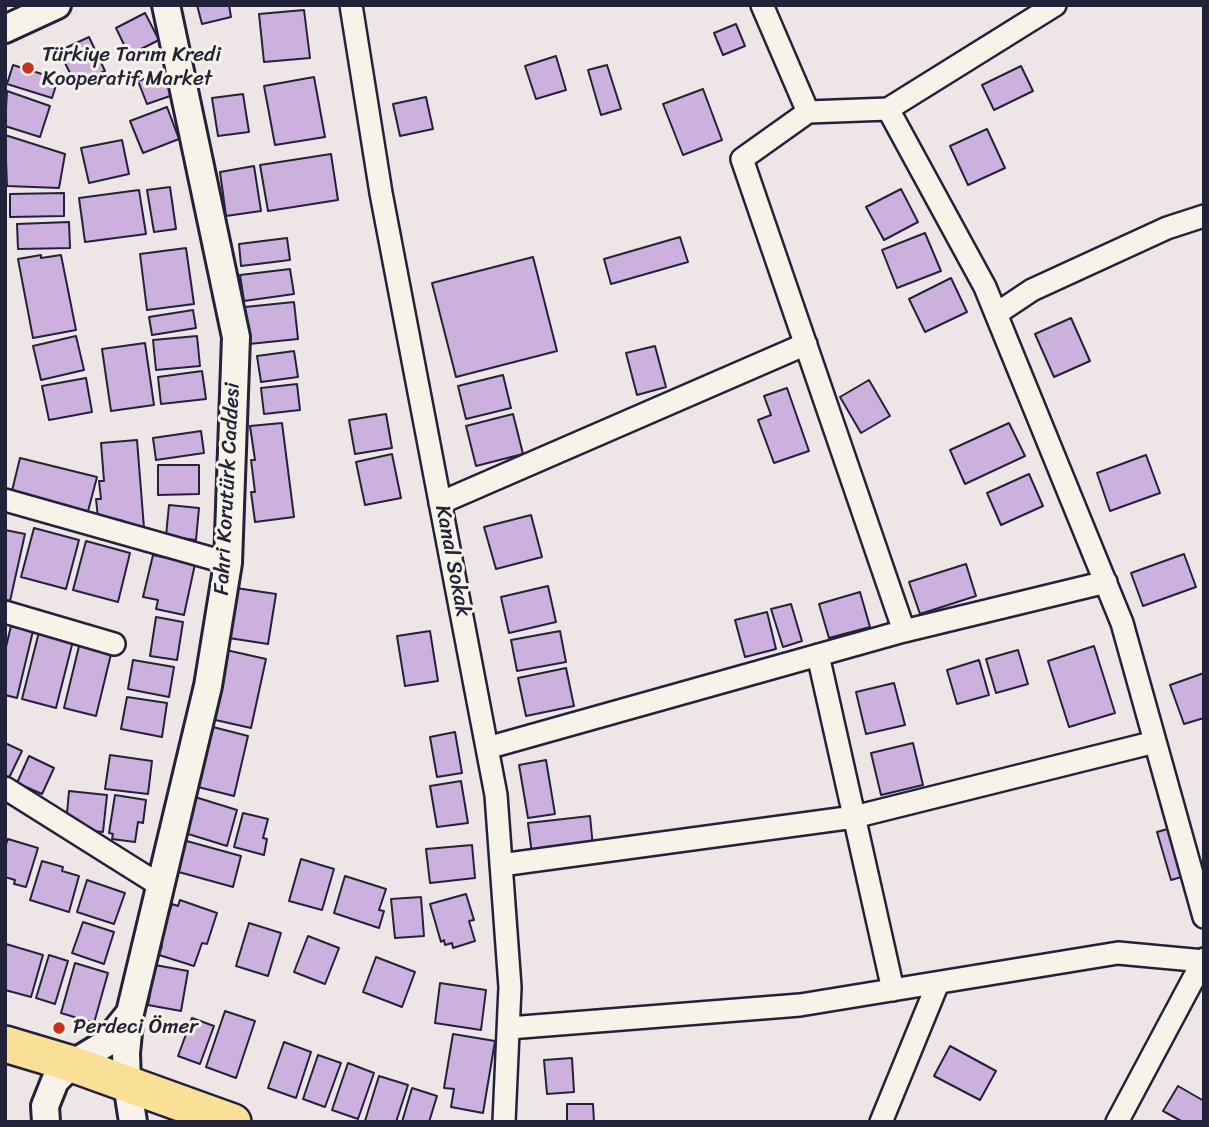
<!DOCTYPE html>
<html>
<head>
<meta charset="utf-8">
<style>
	body { margin:0 }
	#map { position:relative; width:1209px; height:1127px; overflow:hidden; background:#eee6e6; font-family:Sriracha,sans-serif }
	canvas { display:block }
	.frame { position:absolute; inset:0; border:7px solid #22223b; pointer-events:none }
</style>
</head>
<body>
<div id="map">
<canvas width="1209" height="1127"></canvas>
<div class="frame"></div>
</div>
<script>
const ctx = document.querySelector('canvas').getContext('2d');
ctx.lineJoin = 'round';
function fill(path, color) {
  ctx.fillStyle = color;
  ctx.fill(path, 'evenodd');
}
function poly(rows) {
  const path = new Path2D();
  for (const r of rows) {
    path.moveTo(r[0], r[1]);
    for (let i = 2; i < r.length; i += 2) path.lineTo(r[i], r[i + 1]);
  }
  return path;
}
function trace(path, color, width, dash) {
  ctx.strokeStyle = color;
  ctx.lineWidth = width;
  ctx.lineCap = dash ? 'butt' : 'round';
  ctx.setLineDash(dash || []);
  ctx.stroke(path);
}
function label(font, color, halo, rows, align = 'center') {
  ctx.font = font + ' Sriracha,sans-serif';
  ctx.lineWidth = 6;
  ctx.setLineDash([]);
  ctx.textBaseline = 'middle';
  ctx.strokeStyle = halo;
  ctx.fillStyle = color;
  for (const [text, x, y, turn = 0] of rows) {
    ctx.save();
    ctx.translate(x, y);
    ctx.rotate((+turn || 0) * Math.PI / 180);
    ctx.textAlign = isNaN(turn) ? turn : align;
    if (halo) ctx.strokeText(text, 0, 0);
    ctx.fillText(text, 0, 0);
    ctx.restore();
  }
}
const building = poly([
	[197,5,229,5,231,17,202,24,197,5],
	[304,10,310,58,264,62,259,14,304,10],
	[145,13,159,40,129,55,116,28,145,13],
	[736,24,745,46,723,55,714,33,736,24],
	[89,37,105,71,76,85,59,51,89,37],
	[556,56,566,90,536,99,525,66,556,56],
	[13,65,58,79,52,98,7,84,13,65],
	[607,65,621,109,601,115,588,70,607,65],
	[1021,66,1033,91,994,110,982,85,1021,66],
	[165,72,173,95,147,104,138,81,165,72],
	[314,77,325,137,275,145,264,86,314,77],
	[703,89,722,140,683,155,663,104,703,89],
	[7,91,50,106,40,137,5,126,7,91],
	[243,94,249,132,218,136,212,98,243,94],
	[426,97,433,129,400,136,393,104,426,97],
	[167,107,179,139,143,153,130,121,167,107],
	[987,129,1005,168,968,185,950,146,987,129],
	[5,135,65,154,59,188,7,186,5,135],
	[122,140,129,174,89,183,81,148,122,140],
	[331,154,338,200,268,211,260,165,331,154],
	[254,166,261,211,226,216,220,172,254,166],
	[170,187,176,229,154,232,147,190,170,187],
	[901,189,918,222,884,240,866,207,901,189],
	[139,190,146,234,85,242,79,198,139,190],
	[64,193,64,216,10,217,10,194,64,193],
	[69,222,70,248,18,249,17,224,69,222],
	[925,233,941,271,897,288,882,250,925,233],
	[680,237,688,262,611,284,604,259,680,237],
	[287,238,290,260,241,266,239,244,287,238],
	[186,248,194,304,147,310,140,254,186,248],
	[41,255,41,258,61,255,76,330,33,338,18,259,41,255],
	[533,257,557,351,456,377,432,283,533,257],
	[290,269,294,294,244,301,240,275,290,269],
	[951,278,967,312,925,332,909,299,951,278],
	[294,302,298,339,249,344,245,307,294,302],
	[193,310,196,328,152,335,149,317,193,310],
	[1071,318,1090,361,1054,377,1035,334,1071,318],
	[76,336,84,370,41,380,33,346,76,336],
	[197,336,200,366,156,370,153,340,197,336],
	[145,343,154,405,111,411,102,349,145,343],
	[655,346,666,387,637,395,626,353,655,346],
	[294,351,298,377,261,382,257,356,294,351],
	[202,371,206,399,161,404,158,377,202,371],
	[503,375,511,408,466,419,458,386,503,375],
	[86,378,92,412,49,420,42,386,86,378],
	[869,380,890,416,861,433,840,397,869,380],
	[297,384,300,410,264,414,261,388,297,384],
	[787,388,809,451,774,463,758,420,771,415,764,396,787,388],
	[386,414,392,448,355,454,349,420,386,414],
	[513,414,523,454,476,466,466,426,513,414],
	[282,423,294,517,255,522,251,492,255,492,251,460,255,460,250,426,282,423],
	[1009,423,1025,456,965,484,950,450,1009,423],
	[201,431,204,453,156,460,153,438,201,431],
	[137,440,144,528,134,529,133,524,121,525,121,520,109,521,109,517,98,518,96,499,101,499,99,481,104,481,101,443,137,440],
	[392,454,401,498,365,505,356,462,392,454],
	[1146,455,1160,493,1110,511,1097,473,1146,455],
	[20,458,97,477,87,515,11,495,20,458],
	[158,465,199,465,199,494,158,495,158,465],
	[1029,474,1043,506,1001,525,987,493,1029,474],
	[169,505,199,508,196,540,166,536,169,505],
	[531,515,542,557,496,569,484,527,531,515],
	[34,528,79,540,66,589,21,577,34,528],
	[5,530,25,534,10,601,5,600,5,530],
	[86,541,130,553,118,602,73,590,86,541],
	[1184,554,1196,587,1143,606,1131,573,1184,554],
	[153,555,195,564,184,615,156,609,158,600,143,597,153,555],
	[966,564,976,596,920,614,909,582,966,564],
	[548,586,556,622,509,633,501,597,548,586],
	[236,588,276,594,268,644,229,638,236,588],
	[860,592,870,627,829,638,819,604,860,592],
	[791,604,802,641,783,647,771,609,791,604],
	[767,612,776,649,745,657,735,620,767,612],
	[156,617,183,622,177,660,150,656,156,617],
	[11,626,33,631,17,698,5,695,5,651,11,626],
	[430,631,438,681,405,686,397,636,430,631],
	[560,631,566,662,517,671,511,640,560,631],
	[39,632,73,641,56,708,22,699,39,632],
	[80,642,112,650,96,716,64,708,80,642],
	[1094,646,1115,713,1069,727,1048,661,1094,646],
	[226,650,266,659,251,728,211,719,226,650],
	[1018,650,1028,684,996,693,986,659,1018,650],
	[133,660,174,667,169,697,128,689,133,660],
	[979,660,989,695,957,704,947,670,979,660],
	[566,668,574,706,526,716,518,678,566,668],
	[1204,673,1204,718,1184,724,1170,685,1204,673],
	[894,683,905,725,866,734,856,692,894,683],
	[127,697,167,703,162,737,121,729,127,697],
	[209,726,248,736,234,796,194,786,209,726],
	[455,732,462,773,437,777,430,737,455,732],
	[5,743,22,751,5,786,5,743],
	[913,743,923,785,881,795,871,753,913,743],
	[110,755,152,761,148,794,105,789,110,755],
	[29,756,54,768,42,794,17,783,29,756],
	[546,760,555,814,528,818,519,765,546,760],
	[461,781,468,823,437,827,430,786,461,781],
	[69,791,107,795,103,832,84,830,66,824,69,791],
	[115,795,146,800,143,823,138,822,135,842,112,839,113,834,109,833,115,795],
	[195,797,237,810,227,846,185,833,195,797],
	[243,813,268,819,263,838,267,839,264,855,234,847,243,813],
	[590,816,593,847,532,854,528,823,590,816],
	[1171,828,1185,876,1171,880,1157,832,1171,828],
	[8,839,38,848,26,887,14,884,15,880,5,877,5,847,8,839],
	[183,840,241,856,233,887,175,871,183,840],
	[472,845,475,878,430,883,426,849,472,845],
	[301,859,334,869,322,910,289,901,301,859],
	[42,861,63,867,62,871,79,876,69,912,30,900,42,861],
	[345,876,386,889,379,910,384,911,379,928,334,913,345,876],
	[87,880,125,893,114,924,77,912,87,880],
	[466,894,474,920,469,921,475,941,453,948,452,943,445,945,444,940,441,942,430,904,466,894],
	[421,897,424,936,395,938,391,899,421,897],
	[180,900,217,913,207,944,202,943,194,966,159,955,162,946,159,944,172,904,178,906,180,900],
	[83,922,114,932,104,964,72,953,83,922],
	[249,923,281,933,268,976,236,966,249,923],
	[308,936,339,948,325,984,294,972,308,936],
	[6,944,43,955,31,997,5,990,6,944],
	[49,955,68,961,55,1004,36,998,49,955],
	[376,957,415,972,402,1007,363,992,376,957],
	[75,963,108,973,94,1023,61,1013,75,963],
	[155,965,188,971,181,1011,148,1005,155,965],
	[440,983,486,990,481,1030,435,1023,440,983],
	[225,1011,255,1021,236,1078,206,1067,225,1011],
	[192,1018,214,1026,200,1064,178,1056,192,1018],
	[453,1034,495,1041,483,1113,451,1107,454,1089,444,1088,453,1034],
	[284,1042,311,1052,296,1098,268,1088,284,1042],
	[950,1046,996,1071,980,1100,934,1076,950,1046],
	[318,1055,341,1063,325,1107,303,1099,318,1055],
	[572,1058,574,1092,547,1094,544,1060,572,1058],
	[348,1063,374,1073,358,1119,332,1110,348,1063],
	[379,1076,408,1085,396,1122,365,1121,379,1076],
	[1178,1086,1204,1101,1204,1122,1183,1122,1163,1111,1178,1086],
	[412,1088,437,1096,429,1122,402,1122,412,1088],
	[567,1104,593,1104,594,1122,567,1122,567,1104]
]);
fill(building, '#ccb1df');
trace(building, '#22223b', 2);
const minor = poly([
	[351,5,381,193,496,795,510,987,504,1122],
	[762,5,808,112,888,109,985,287,1122,623,1204,917],
	[888,109,1055,5],
	[808,112,742,159,904,631],
	[996,314,1032,290,1167,228,1204,216],
	[5,500,228,563],
	[440,503,806,344],
	[5,612,114,644],
	[818,655,893,990],
	[487,748,904,631,1106,582],
	[5,788,161,886],
	[501,865,854,817,1155,742],
	[509,1028,800,1005,1118,953,1204,961],
	[881,1122,938,983],
	[1117,1122,1204,959]
]);
const tertiary = poly([
	[5,29,57,5],
	[46,1122,45,1106,55,1081,72,1064,105,1044,130,1013],
	[133,1122,127,1083,126,1053,130,1013,208,686,228,563,236,337,166,5]
]);
const trunk = poly([
	[5,1044,72,1064,233,1122]
]);
trace(minor, '#22223b', 26);
trace(tertiary, '#22223b', 32);
trace(trunk, '#22223b', 40);
trace(minor, '#f7f3e8', 21);
trace(tertiary, '#f7f3e8', 26);
trace(trunk, '#fadf96', 35);
for (const [x, y, r, color] of [
	[28,68,7,"#c8321e"],
	[59,1028,7,"#c8321e"]
]) {
  const dot = new Path2D();
  dot.arc(x, y, r, 0, 2 * Math.PI);
  ctx.fillStyle = color;
  ctx.fill(dot);
  trace(dot, '#f7f3e8', 2.5);
}
label('21px', '#22223b', '#f7f3e8', [
	["Türkiye Tarım Kredi",42,56],
	["Kooperatif Market",42,80],
	["Perdeci Ömer",73,1028]
], 'left');
label('21px', '#22223b', '#f7f3e8', [
	["Fahri Korutürk Caddesi",228,489,-87],
	["Kanal Sokak",452,561,79]
]);
</script>
</body>
</html>
